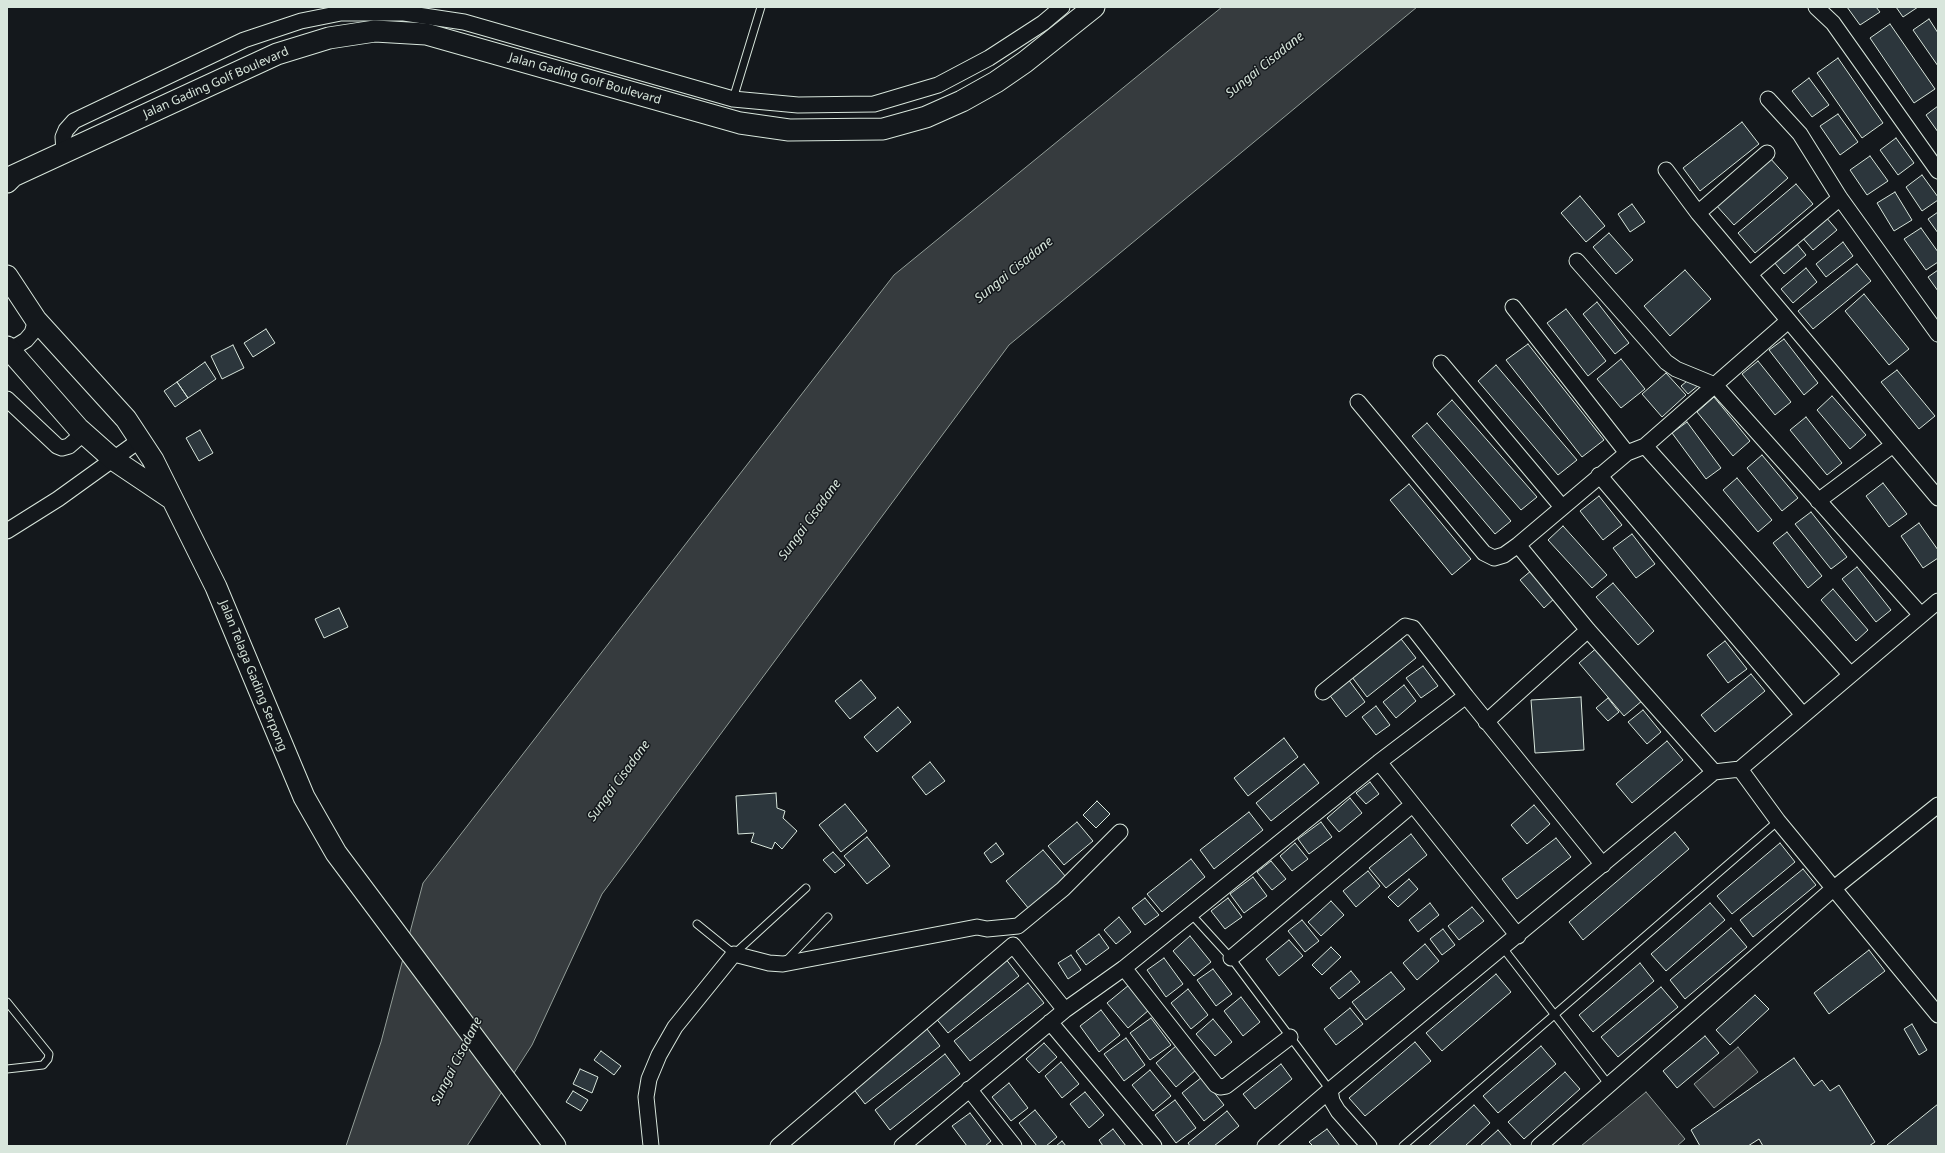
<!DOCTYPE html>
<html>
<head>
<meta charset="utf-8">
<style>
	body { margin:0 }
	#map { position:relative; width:1945px; height:1153px; overflow:hidden; background:#14181c; font-family:"Noto Sans",sans-serif }
	canvas { display:block }
	.frame { position:absolute; inset:0; border:8px solid #d8e6dc; pointer-events:none }
</style>
</head>
<body>
<div id="map">
<canvas width="1945" height="1153"></canvas>
<div class="frame"></div>
</div>
<script>
const ctx = document.querySelector('canvas').getContext('2d');
ctx.lineJoin = 'round';
function fill(path, color) {
  ctx.fillStyle = color;
  ctx.fill(path, 'evenodd');
}
function poly(rows) {
  const path = new Path2D();
  for (const r of rows) {
    path.moveTo(r[0], r[1]);
    for (let i = 2; i < r.length; i += 2) path.lineTo(r[i], r[i + 1]);
  }
  return path;
}
function trace(path, color, width, dash) {
  ctx.strokeStyle = color;
  ctx.lineWidth = width;
  ctx.lineCap = dash ? 'butt' : 'round';
  ctx.setLineDash(dash || []);
  ctx.stroke(path);
}
function label(font, color, halo, rows, align = 'center') {
  ctx.font = font + ' "Noto Sans",sans-serif';
  ctx.lineWidth = 3;
  ctx.setLineDash([]);
  ctx.textBaseline = 'middle';
  ctx.strokeStyle = halo;
  ctx.fillStyle = color;
  for (const [text, x, y, turn = 0] of rows) {
    ctx.save();
    ctx.translate(x, y);
    ctx.rotate((+turn || 0) * Math.PI / 180);
    ctx.textAlign = isNaN(turn) ? turn : align;
    if (halo) ctx.strokeText(text, 0, 0);
    ctx.fillText(text, 0, 0);
    ctx.restore();
  }
}
const water = poly([
	[1222,7,1417,7,1009,345,602,894,532,1045,467,1146,346,1146,381,1042,423,883,894,275,1222,7],
	[1738,1047,1758,1072,1714,1108,1694,1084,1738,1047],
	[1646,1092,1685,1139,1677,1146,1581,1146,1646,1092]
]);
fill(water, '#363b3e');
trace(water, '#939e99', 1);
const building = poly([
	[1847,7,1876,7,1880,12,1860,25,1847,7],
	[1896,7,1918,7,1903,17,1896,7],
	[1929,19,1938,33,1938,66,1913,30,1929,19],
	[1890,24,1935,89,1914,103,1870,38,1890,24],
	[1838,58,1883,123,1862,138,1817,73,1838,58],
	[1809,78,1829,105,1812,117,1792,91,1809,78],
	[1938,106,1938,132,1926,115,1938,106],
	[1838,114,1858,142,1840,155,1820,126,1838,114],
	[1742,122,1759,144,1700,191,1683,168,1742,122],
	[1896,138,1914,163,1898,175,1880,150,1896,138],
	[1870,156,1888,181,1867,195,1850,170,1870,156],
	[1769,157,1788,178,1734,225,1715,204,1769,157],
	[1922,175,1938,197,1938,200,1922,211,1906,187,1922,175],
	[1796,184,1813,204,1755,253,1738,233,1796,184],
	[1895,192,1912,220,1894,231,1877,203,1895,192],
	[1580,196,1605,226,1586,242,1561,213,1580,196],
	[1632,204,1645,222,1630,232,1618,214,1632,204],
	[1938,212,1938,233,1928,219,1938,212],
	[1825,216,1837,230,1813,250,1801,236,1825,216],
	[1921,228,1938,252,1938,262,1926,270,1904,239,1921,228],
	[1609,233,1633,260,1616,274,1593,247,1609,233],
	[1843,242,1853,256,1826,277,1816,264,1843,242],
	[1797,244,1806,255,1784,274,1774,262,1797,244],
	[1857,264,1871,281,1813,329,1798,311,1857,264],
	[1806,268,1817,282,1793,303,1781,289,1806,268],
	[1685,270,1711,299,1670,336,1644,306,1685,270],
	[1938,270,1938,291,1928,277,1938,270],
	[1864,294,1909,349,1889,365,1845,311,1864,294],
	[1597,302,1629,343,1615,354,1583,314,1597,302],
	[1566,309,1606,361,1588,376,1547,323,1566,309],
	[266,329,275,343,253,357,244,343,266,329],
	[1784,339,1818,383,1804,395,1769,350,1784,339],
	[1528,344,1604,440,1582,457,1506,360,1528,344],
	[233,345,244,368,222,379,211,356,233,345],
	[1621,359,1645,389,1621,408,1597,379,1621,359],
	[1758,361,1791,402,1775,415,1742,374,1758,361],
	[205,362,216,379,188,398,177,382,205,362],
	[1496,365,1577,460,1558,475,1478,381,1496,365],
	[1897,370,1935,416,1919,429,1881,382,1897,370],
	[1666,373,1686,395,1662,417,1642,394,1666,373],
	[1692,377,1699,385,1688,394,1681,386,1692,377],
	[177,382,188,398,175,407,164,391,177,382],
	[1832,396,1866,435,1850,449,1817,410,1832,396],
	[1714,397,1750,441,1733,456,1697,412,1714,397],
	[1452,400,1537,497,1521,510,1437,414,1452,400],
	[1806,417,1842,463,1827,475,1790,430,1806,417],
	[1687,422,1721,468,1706,479,1672,433,1687,422],
	[1427,423,1511,521,1495,534,1412,436,1427,423],
	[200,430,213,453,199,461,186,438,200,430],
	[1762,455,1798,498,1782,511,1747,468,1762,455],
	[1737,478,1772,520,1758,532,1723,490,1737,478],
	[1883,483,1907,514,1889,527,1866,496,1883,483],
	[1409,484,1471,559,1452,575,1390,500,1409,484],
	[1599,496,1622,525,1603,540,1580,511,1599,496],
	[1811,512,1847,557,1831,569,1795,524,1811,512],
	[1919,523,1938,550,1938,558,1923,568,1901,536,1919,523],
	[1563,526,1607,575,1592,588,1548,540,1563,526],
	[1787,532,1822,576,1808,588,1773,543,1787,532],
	[1632,534,1655,564,1636,578,1613,548,1632,534],
	[1857,567,1891,610,1876,622,1842,579,1857,567],
	[1532,570,1556,597,1544,608,1520,580,1532,570],
	[1613,583,1654,631,1638,645,1596,597,1613,583],
	[1833,589,1868,630,1856,641,1821,600,1833,589],
	[339,608,348,627,324,638,315,619,339,608],
	[1398,635,1416,658,1367,697,1349,673,1398,635],
	[1725,641,1747,669,1728,683,1707,655,1725,641],
	[1599,646,1643,700,1624,716,1579,663,1599,646],
	[1423,666,1438,686,1421,698,1406,678,1423,666],
	[1751,674,1765,691,1715,732,1701,715,1751,674],
	[1348,679,1365,702,1346,717,1328,693,1348,679],
	[861,680,876,698,850,719,835,701,861,680],
	[1404,685,1416,701,1396,718,1383,702,1404,685],
	[1581,697,1584,750,1535,753,1531,700,1581,697],
	[1608,698,1619,712,1608,721,1596,708,1608,698],
	[1376,706,1390,725,1376,735,1362,717,1376,706],
	[898,707,911,722,877,752,864,737,898,707],
	[1643,710,1661,732,1647,744,1628,722,1643,710],
	[1284,738,1298,757,1248,796,1234,778,1284,738],
	[1667,741,1683,760,1632,803,1616,784,1667,741],
	[930,762,945,781,926,795,912,777,930,762],
	[1304,764,1319,783,1271,821,1256,803,1304,764],
	[1370,782,1379,794,1366,804,1356,793,1370,782],
	[776,793,777,808,785,811,783,818,797,831,782,849,775,842,772,849,751,842,754,833,738,834,736,796,776,793],
	[1350,798,1362,813,1339,832,1327,818,1350,798],
	[1097,801,1110,814,1096,828,1083,815,1097,801],
	[845,804,867,831,841,852,819,825,845,804],
	[1534,805,1550,824,1527,844,1511,825,1534,805],
	[1249,812,1263,830,1214,869,1200,850,1249,812],
	[1077,822,1093,841,1064,865,1048,846,1077,822],
	[1321,822,1332,837,1309,854,1298,839,1321,822],
	[1675,832,1689,849,1583,940,1569,922,1675,832],
	[1411,834,1427,855,1386,888,1369,868,1411,834],
	[867,837,890,866,867,884,844,856,867,837],
	[1556,838,1571,857,1517,899,1502,879,1556,838],
	[996,843,1004,854,991,863,984,853,996,843],
	[1295,843,1308,859,1292,871,1280,856,1295,843],
	[1780,843,1795,862,1732,914,1717,896,1780,843],
	[1043,850,1066,877,1029,909,1006,881,1043,850],
	[833,852,845,865,835,873,823,860,833,852],
	[1191,859,1205,877,1162,912,1147,894,1191,859],
	[1271,861,1286,879,1272,890,1257,872,1271,861],
	[1803,869,1816,885,1753,937,1740,920,1803,869],
	[1368,871,1380,886,1356,907,1343,891,1368,871],
	[1253,877,1267,896,1244,913,1230,894,1253,877],
	[1409,879,1418,889,1398,907,1388,897,1409,879],
	[1145,898,1159,915,1145,925,1132,908,1145,898],
	[1228,898,1242,917,1225,929,1211,911,1228,898],
	[1331,901,1344,915,1321,936,1308,922,1331,901],
	[1430,903,1439,915,1418,932,1409,920,1430,903],
	[1710,903,1725,920,1666,971,1651,954,1710,903],
	[1472,907,1484,921,1459,940,1448,926,1472,907],
	[1119,917,1131,932,1116,944,1104,930,1119,917],
	[1302,920,1319,941,1305,952,1288,931,1302,920],
	[1731,928,1747,947,1685,999,1670,980,1731,928],
	[1443,929,1455,945,1442,955,1430,939,1443,929],
	[1099,934,1109,948,1086,965,1076,951,1099,934],
	[1190,936,1211,962,1194,976,1173,951,1190,936],
	[1289,940,1303,956,1279,976,1266,959,1289,940],
	[1425,944,1439,961,1417,980,1403,963,1425,944],
	[1331,947,1341,957,1322,975,1312,965,1331,947],
	[1869,950,1885,971,1829,1014,1814,993,1869,950],
	[1071,955,1081,970,1068,979,1058,963,1071,955],
	[1005,958,1019,976,948,1033,934,1016,1005,958],
	[1164,958,1183,984,1166,997,1147,970,1164,958],
	[1640,963,1654,981,1593,1032,1579,1015,1640,963],
	[1213,969,1232,994,1216,1006,1197,980,1213,969],
	[1351,971,1360,982,1339,999,1330,988,1351,971],
	[1391,972,1405,989,1366,1020,1352,1002,1391,972],
	[1496,974,1511,992,1442,1051,1426,1033,1496,974],
	[1028,983,1044,1003,970,1061,954,1041,1028,983],
	[1129,985,1149,1010,1128,1028,1107,1003,1129,985],
	[1661,987,1678,1007,1618,1057,1601,1037,1661,987],
	[1188,989,1208,1015,1191,1029,1171,1003,1188,989],
	[1755,995,1769,1009,1730,1045,1716,1030,1755,995],
	[1241,997,1260,1022,1243,1036,1224,1011,1241,997],
	[1350,1008,1363,1024,1336,1045,1324,1029,1350,1008],
	[1101,1010,1120,1035,1099,1052,1080,1026,1101,1010],
	[1151,1018,1171,1045,1150,1060,1130,1033,1151,1018],
	[1213,1019,1232,1042,1215,1056,1196,1034,1213,1019],
	[1912,1024,1927,1050,1919,1055,1904,1029,1912,1024],
	[927,1029,940,1046,865,1104,852,1087,927,1029],
	[1705,1036,1719,1053,1677,1088,1663,1071,1705,1036],
	[1126,1038,1145,1065,1124,1081,1104,1054,1126,1038],
	[1415,1042,1431,1061,1365,1116,1349,1098,1415,1042],
	[1044,1043,1057,1057,1039,1073,1026,1059,1044,1043],
	[1176,1046,1196,1070,1176,1087,1156,1063,1176,1046],
	[1541,1046,1556,1064,1498,1113,1483,1096,1541,1046],
	[601,1051,621,1066,614,1075,594,1060,601,1051],
	[945,1054,960,1074,890,1130,875,1110,945,1054],
	[1794,1058,1814,1086,1822,1080,1830,1091,1839,1085,1875,1142,1869,1146,1763,1146,1759,1139,1748,1146,1700,1146,1691,1130,1794,1058],
	[1061,1062,1079,1084,1062,1098,1045,1076,1061,1062],
	[1281,1064,1292,1079,1255,1109,1243,1094,1281,1064],
	[580,1069,598,1077,592,1093,573,1084,580,1069],
	[1150,1070,1171,1096,1153,1111,1132,1085,1150,1070],
	[1565,1072,1580,1089,1524,1139,1508,1122,1565,1072],
	[1202,1077,1224,1105,1204,1121,1182,1093,1202,1077],
	[1009,1083,1028,1108,1011,1121,992,1097,1009,1083],
	[573,1091,588,1100,581,1111,566,1102,573,1091],
	[1085,1092,1104,1115,1089,1128,1070,1104,1085,1092],
	[1175,1100,1196,1128,1176,1143,1155,1115,1175,1100],
	[1938,1104,1938,1146,1888,1146,1887,1145,1938,1104],
	[1474,1105,1490,1123,1465,1146,1428,1146,1474,1105],
	[1035,1110,1057,1137,1046,1146,1037,1146,1019,1123,1035,1110],
	[1227,1111,1239,1126,1214,1146,1190,1146,1188,1143,1227,1111],
	[970,1113,991,1141,985,1146,967,1146,952,1126,970,1113],
	[1113,1129,1126,1146,1103,1146,1099,1140,1113,1129],
	[1327,1129,1340,1146,1313,1146,1309,1142,1327,1129],
	[1498,1130,1512,1146,1480,1146,1498,1130],
	[1062,1141,1066,1146,1056,1146,1062,1141]
]);
fill(building, '#2c363c');
trace(building, '#d8e6dc', 1);
const service = poly([
	[733,99,761,7],
	[1190,913,1231,958,1330,1090],
	[697,924,734,954,806,888],
	[1503,948,1609,1085],
	[786,961,828,917],
	[7,1002,49,1054,48,1059,43,1065,7,1069],
	[1403,1146,1778,821]
]);
const minor = poly([
	[1816,7,1833,23,1938,171],
	[1768,99,1800,134,1840,198,1938,334],
	[64,152,63,137,66,130,74,121,244,40,301,21,341,13,404,13,464,22,733,99,798,105,874,104,938,85,989,58,1043,23,1062,7],
	[1666,170,1698,213,1938,498],
	[1698,213,1767,153],
	[1577,261,1666,362,1676,369,1715,385,1921,615],
	[1750,274,1840,198],
	[1513,307,1627,453],
	[7,349,18,345,26,340,32,333,36,320],
	[1441,363,1562,507],
	[7,399,57,446,62,448,69,446,84,433],
	[1358,402,1484,553,1494,558,1504,555,1518,545,1627,453,1645,446,1788,321],
	[1645,446,1850,674],
	[1599,475,1803,715],
	[1818,501,1893,445],
	[7,531,58,499,140,440],
	[1518,545,1588,630,1714,772],
	[1323,692,1405,626,1413,628,1466,696],
	[1486,722,1588,630],
	[1379,762,1518,936],
	[1740,769,1778,821,1938,1015],
	[1231,958,1412,805],
	[1124,968,1216,1085,1220,1087,1226,1086,1290,1037],
	[1050,1022,1154,1146],
	[969,1089,1014,1146],
	[1330,1090,1332,1101,1338,1111,1369,1146],
	[651,1146,646,1097,649,1079,659,1055,675,1027,734,954,769,963,783,964,977,927,987,929,1018,926,1063,889,1120,832],
	[778,1146,1013,945,1065,1010],
	[902,1146,1065,1010,1124,968,1379,762,1466,696,1603,865],
	[1265,1146,1330,1090,1714,772,1740,769,1938,601],
	[1539,1146,1833,889,1938,805]
]);
const secondary = poly([
	[7,182,13,176,277,54,329,38,375,31,426,34,740,123,789,130,883,129,926,117,962,101,996,82,1025,62,1094,7],
	[7,276,36,320,126,419,153,460,216,587,304,797,336,853,555,1146],
	[7,347,78,428,114,460,172,499]
]);
trace(service, '#d8e6dc', 9);
trace(minor, '#d8e6dc', 17);
trace(secondary, '#d8e6dc', 23);
trace(service, '#14181c', 7);
trace(minor, '#14181c', 15);
trace(secondary, '#14181c', 21);
label('12px', '#d8e6dc', '#14181c', [
	["Jalan Gading Golf Boulevard",585,79,16],
	["Jalan Gading Golf Boulevard",216,83,-24],
	["Jalan Telaga Gading Serpong",253,676,68]
]);
label('italic 13px', '#d8e6dc', '#14181c', [
	["Sungai Cisadane",1265,65,-39],
	["Sungai Cisadane",1014,270,-39],
	["Sungai Cisadane",810,520,-54],
	["Sungai Cisadane",619,781,-54],
	["Sungai Cisadane",457,1061,-63]
]);
</script>
</body>
</html>
